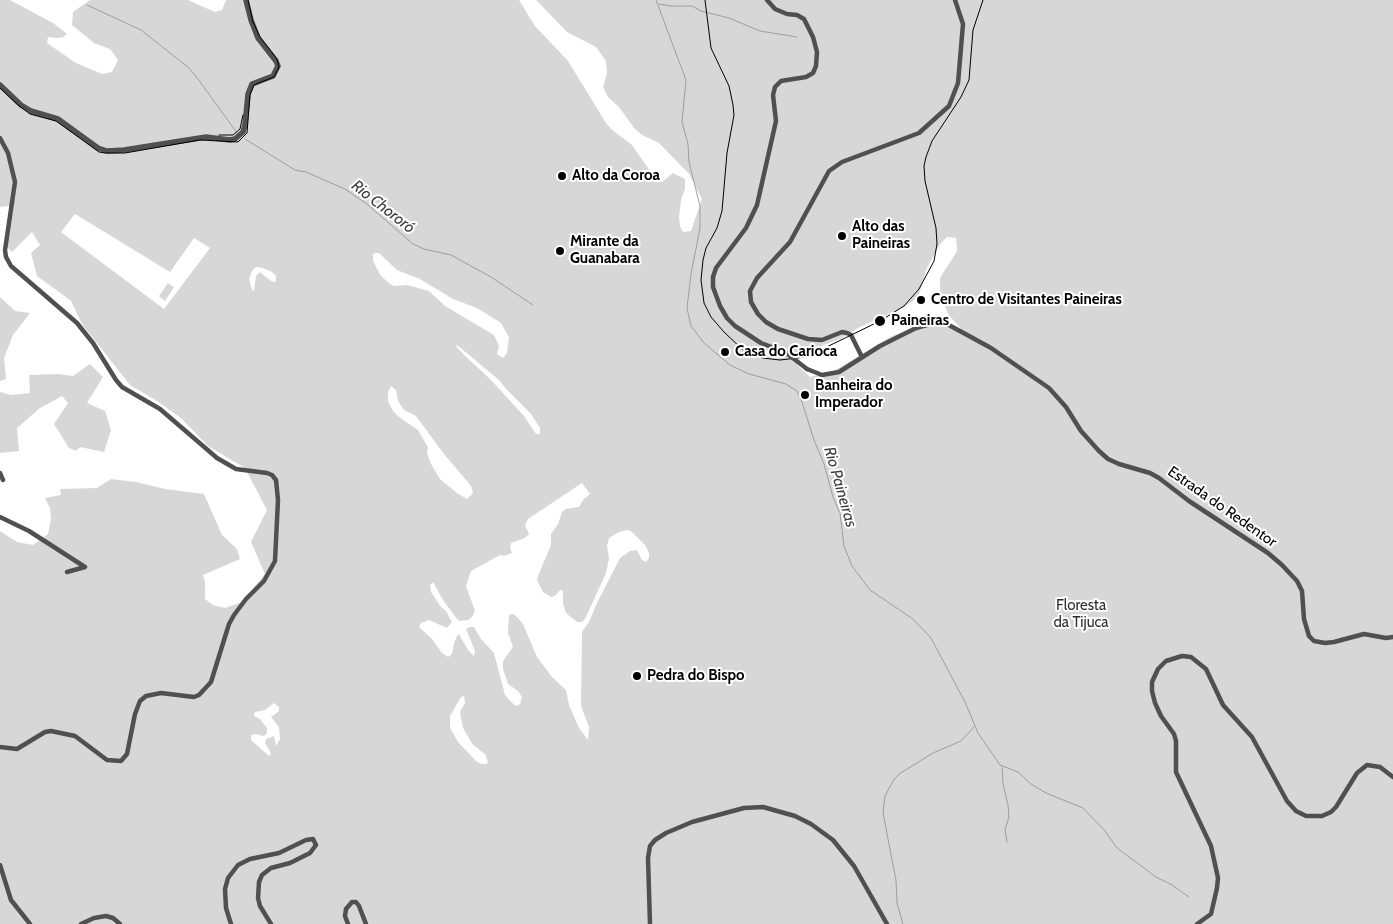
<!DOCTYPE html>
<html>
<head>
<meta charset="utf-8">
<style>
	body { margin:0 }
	canvas { display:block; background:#fff }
</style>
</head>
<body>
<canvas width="1393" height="924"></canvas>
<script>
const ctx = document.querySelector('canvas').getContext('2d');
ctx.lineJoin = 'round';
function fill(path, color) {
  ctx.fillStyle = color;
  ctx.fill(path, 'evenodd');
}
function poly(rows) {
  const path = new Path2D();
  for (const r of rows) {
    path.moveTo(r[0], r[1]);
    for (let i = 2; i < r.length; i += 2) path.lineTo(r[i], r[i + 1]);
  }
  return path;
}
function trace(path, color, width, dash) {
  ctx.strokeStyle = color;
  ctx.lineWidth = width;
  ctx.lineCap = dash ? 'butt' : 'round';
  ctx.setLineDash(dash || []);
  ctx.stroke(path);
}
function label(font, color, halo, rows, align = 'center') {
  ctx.font = font + ' Cabin,sans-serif';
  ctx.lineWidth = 4;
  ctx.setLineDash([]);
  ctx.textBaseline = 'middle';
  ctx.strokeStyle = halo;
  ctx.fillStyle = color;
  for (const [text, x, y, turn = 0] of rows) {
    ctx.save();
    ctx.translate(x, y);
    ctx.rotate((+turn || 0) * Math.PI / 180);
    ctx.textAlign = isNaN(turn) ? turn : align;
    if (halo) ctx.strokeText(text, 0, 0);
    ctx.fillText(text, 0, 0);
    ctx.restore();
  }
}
fill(poly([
	[0,0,10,0,53,23,67,34,63,37,58,38,48,37,47,43,76,63,102,74,112,72,118,60,110,49,94,43,72,25,73,12,90,0,188,0,215,12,222,10,226,0,519,0,535,26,568,61,606,123,611,129,632,145,657,181,662,182,673,173,685,179,685,189,681,200,679,217,680,226,683,232,691,231,702,199,689,174,659,143,642,135,634,128,619,107,608,97,603,87,607,73,606,61,596,47,567,32,536,0,1393,0,1393,924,0,924,0,531,17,542,33,545,48,534,51,519,50,508,45,498,61,495,60,489,97,488,111,479,136,482,165,489,204,494,222,535,237,549,240,559,203,575,205,582,205,599,213,605,225,608,242,602,265,574,251,542,267,510,245,468,208,446,181,418,157,401,130,385,82,324,71,301,37,276,31,253,40,245,32,232,12,252,5,245,10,206,0,207],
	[75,214,170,272,194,238,210,248,164,309,61,232],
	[947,237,956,238,957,251,940,278,940,292,948,314,961,329,933,325,915,328,892,336,832,372,810,377,790,358,840,339,860,327,904,307,914,300,919,294,927,268,940,244],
	[376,253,379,253,397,270,420,279,453,299,477,308,501,323,509,337,507,353,503,358,497,354,499,346,494,335,445,306,429,291,407,285,394,286,390,284,381,276,373,261,373,254],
	[256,267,263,268,272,272,276,276,276,282,271,281,260,272,256,276,254,291,252,290,249,279,252,271],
	[457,345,499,380,507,390,531,414,540,428,540,434,536,434,524,416,489,378,463,354,456,346],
	[391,386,396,390,398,401,404,410,416,416,444,454,471,486,473,493,467,499,457,493,440,479,431,464,427,453,428,447,418,430,399,417,393,411,388,401,388,392],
	[582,483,590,494,583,500,579,507,566,509,562,512,558,524,551,534,551,545,538,576,537,580,543,592,551,597,555,596,560,590,562,590,563,592,563,604,566,613,577,622,582,622,585,619,606,573,609,558,607,546,609,538,619,532,627,530,631,531,645,545,649,553,649,558,646,562,642,560,637,550,630,551,620,558,596,605,590,620,582,632,581,706,589,727,588,740,579,728,569,705,566,690,552,677,537,657,523,624,515,615,512,614,509,615,508,633,513,647,503,661,503,669,508,684,518,691,522,697,520,704,516,706,510,701,505,695,494,653,481,639,474,627,470,627,466,629,475,651,474,656,468,650,459,634,457,636,454,643,452,654,448,657,442,653,432,639,419,627,421,623,429,620,447,628,452,622,446,611,441,607,431,592,430,585,433,582,443,600,457,619,460,621,468,620,472,617,475,611,466,586,471,571,500,555,504,556,512,553,510,548,511,543,525,538,529,534,525,525,528,519],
	[464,696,465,703,460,712,463,728,473,745,485,754,488,762,486,764,481,764,476,761,458,742,450,728,450,716,461,697],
	[274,703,279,707,279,711,271,717,279,727,280,739,276,746,274,736,266,739,265,743,271,753,269,756,251,740,251,735,255,734,264,736,267,733,267,728,260,719,254,716,255,712,265,710],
	[168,283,174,287,165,301,159,296],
	[0,297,15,311,30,313,13,335,4,358,6,379,0,381],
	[90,364,103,377,87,403,105,411,111,430,104,452,80,447,76,451,69,448,54,424,68,403,62,396,40,408,17,428,19,451,0,453,0,392,11,395,30,393,29,375,59,374,73,376]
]), '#d7d7d7');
trace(poly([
	[656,0,686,80,682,122,688,144,689,162,700,206,700,228,691,274,687,308,691,326,704,343,730,365,749,374,786,384,797,391,802,402,814,440,824,464,833,497,840,513,844,546,852,566,870,590,913,619,931,638,965,702,978,733,1000,765,1018,772,1031,784,1046,793,1083,808,1105,831,1117,848,1156,877,1172,885,1189,897],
	[659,4,670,6,692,6,701,11,729,18,760,31,797,37],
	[87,5,141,30,189,68,198,79,237,133],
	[245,139,295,170,306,172,345,189,367,204,413,244,424,249,451,255,491,277,533,305],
	[1002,767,1003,784,1008,805,1009,817,1005,829,1007,842],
	[903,924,897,903,896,880,883,813,885,796,893,781,899,774,933,753,961,741,974,727]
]), '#9e9e9e', 1);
trace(poly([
	[767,0,775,9,787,14,797,15,804,19,813,37,817,52,816,66,813,73,806,77,781,81,775,87,773,95,776,121,757,205,746,228,716,268,713,277,713,287,720,306,727,318,735,326,761,343,785,352],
	[0,138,8,153,15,182,5,250,6,257,11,266,77,323,93,343,116,380,122,387,160,409,217,458,236,469,267,473,272,475,276,480,278,500,275,561,264,581,246,599,234,615,229,624,211,682,199,695,194,697,161,693,146,696,140,701,135,714,127,754,121,761,107,760,75,736,51,731,45,732,17,749,0,747],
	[862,357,851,335,847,333,842,332,822,340,808,339,778,329,766,322,758,314,751,302,750,291,757,278,790,242,829,171,842,162,919,133,949,106,958,83,963,24,955,0],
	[807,369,822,375,839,372,880,346,916,328,938,322,947,324,991,348,1049,388,1066,407,1081,431,1099,451,1108,459,1119,464,1150,473,1159,478,1189,501,1268,553,1282,565,1297,581,1302,591,1304,619,1309,636,1314,641,1325,643,1334,642,1364,634,1386,638,1393,637],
	[0,473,3,480],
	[0,517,29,531,85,567,67,572],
	[0,865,11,900,30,924],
	[81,924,94,918,106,916,113,918,120,924],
	[231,924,226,908,225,889,228,878,238,865,250,859,279,853,306,840,313,839,316,845,310,853,290,863,271,868,262,875,259,882,258,898,260,906,271,924],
	[348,924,345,916,346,909,352,902,356,902,359,906,366,924],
	[650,924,648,858,650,846,655,840,666,833,692,822,744,808,763,807,795,816,811,824,833,840,854,866,887,924],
	[1197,924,1211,914,1217,888,1218,878,1211,846,1176,772,1176,741,1174,734,1161,716,1155,703,1152,691,1152,682,1158,669,1166,661,1182,656,1191,657,1206,669,1223,705,1252,737,1287,801,1296,811,1306,816,1322,816,1331,812,1336,807,1357,773,1367,765,1380,767,1393,777]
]), '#505050', 4.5);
trace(poly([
	[0,85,21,105,31,111,58,119,98,148,107,151,124,150,206,137,230,140,235,139,243,132,245,125,248,94,252,84,273,76,278,66,276,61,258,38,251,20,246,0]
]), '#505050', 5.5);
trace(poly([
	[705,0,711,48,729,86,733,105,734,115,727,153,722,211,717,228,706,248,703,260,701,280,704,303,711,317,724,332,743,350,753,355,763,358,780,360,806,357,880,321,904,306,919,289,934,261,937,244,936,228,925,181,924,166,926,157,932,141,961,97,969,80,973,30,983,0],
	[0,88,18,105,30,114,56,121,99,152,105,153,125,153,200,140,238,142,247,133,250,95,254,85,274,77,279,67,277,59,260,37,253,22,248,0],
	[219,135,233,135,240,129,243,115]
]), '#000', 1);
trace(poly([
	[785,352,807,369]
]), '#505050', 4.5);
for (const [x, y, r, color] of [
	[562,176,5,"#000"],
	[842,236,5,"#000"],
	[560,251,5,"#000"],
	[921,300,5,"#000"],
	[880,321,6,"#000"],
	[725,352,5,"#000"],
	[805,395,5,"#000"],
	[637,676,5,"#000"]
]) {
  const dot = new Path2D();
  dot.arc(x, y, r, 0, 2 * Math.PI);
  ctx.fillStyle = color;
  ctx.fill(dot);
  trace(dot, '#fff', 2);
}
label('bold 15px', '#000', '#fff', [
	["Alto da Coroa",572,176],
	["Alto das",852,227],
	["Paineiras",852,244],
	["Mirante da",570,242],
	["Guanabara",570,259],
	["Centro de Visitantes Paineiras",931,300],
	["Paineiras",891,321],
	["Casa do Carioca",735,352],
	["Banheira do",815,386],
	["Imperador",815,403],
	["Pedra do Bispo",647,676]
], 'left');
label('15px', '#000', '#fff', [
	["Estrada do Redentor",1222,507,35]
]);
label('15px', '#2e2e2e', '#fff', [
	["Floresta",1081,606],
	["da Tijuca",1081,623]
]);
label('italic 16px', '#3f3f3f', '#fff', [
	["Rio Chororó",383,207,38],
	["Rio Paineiras",840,487,74]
]);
</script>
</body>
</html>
